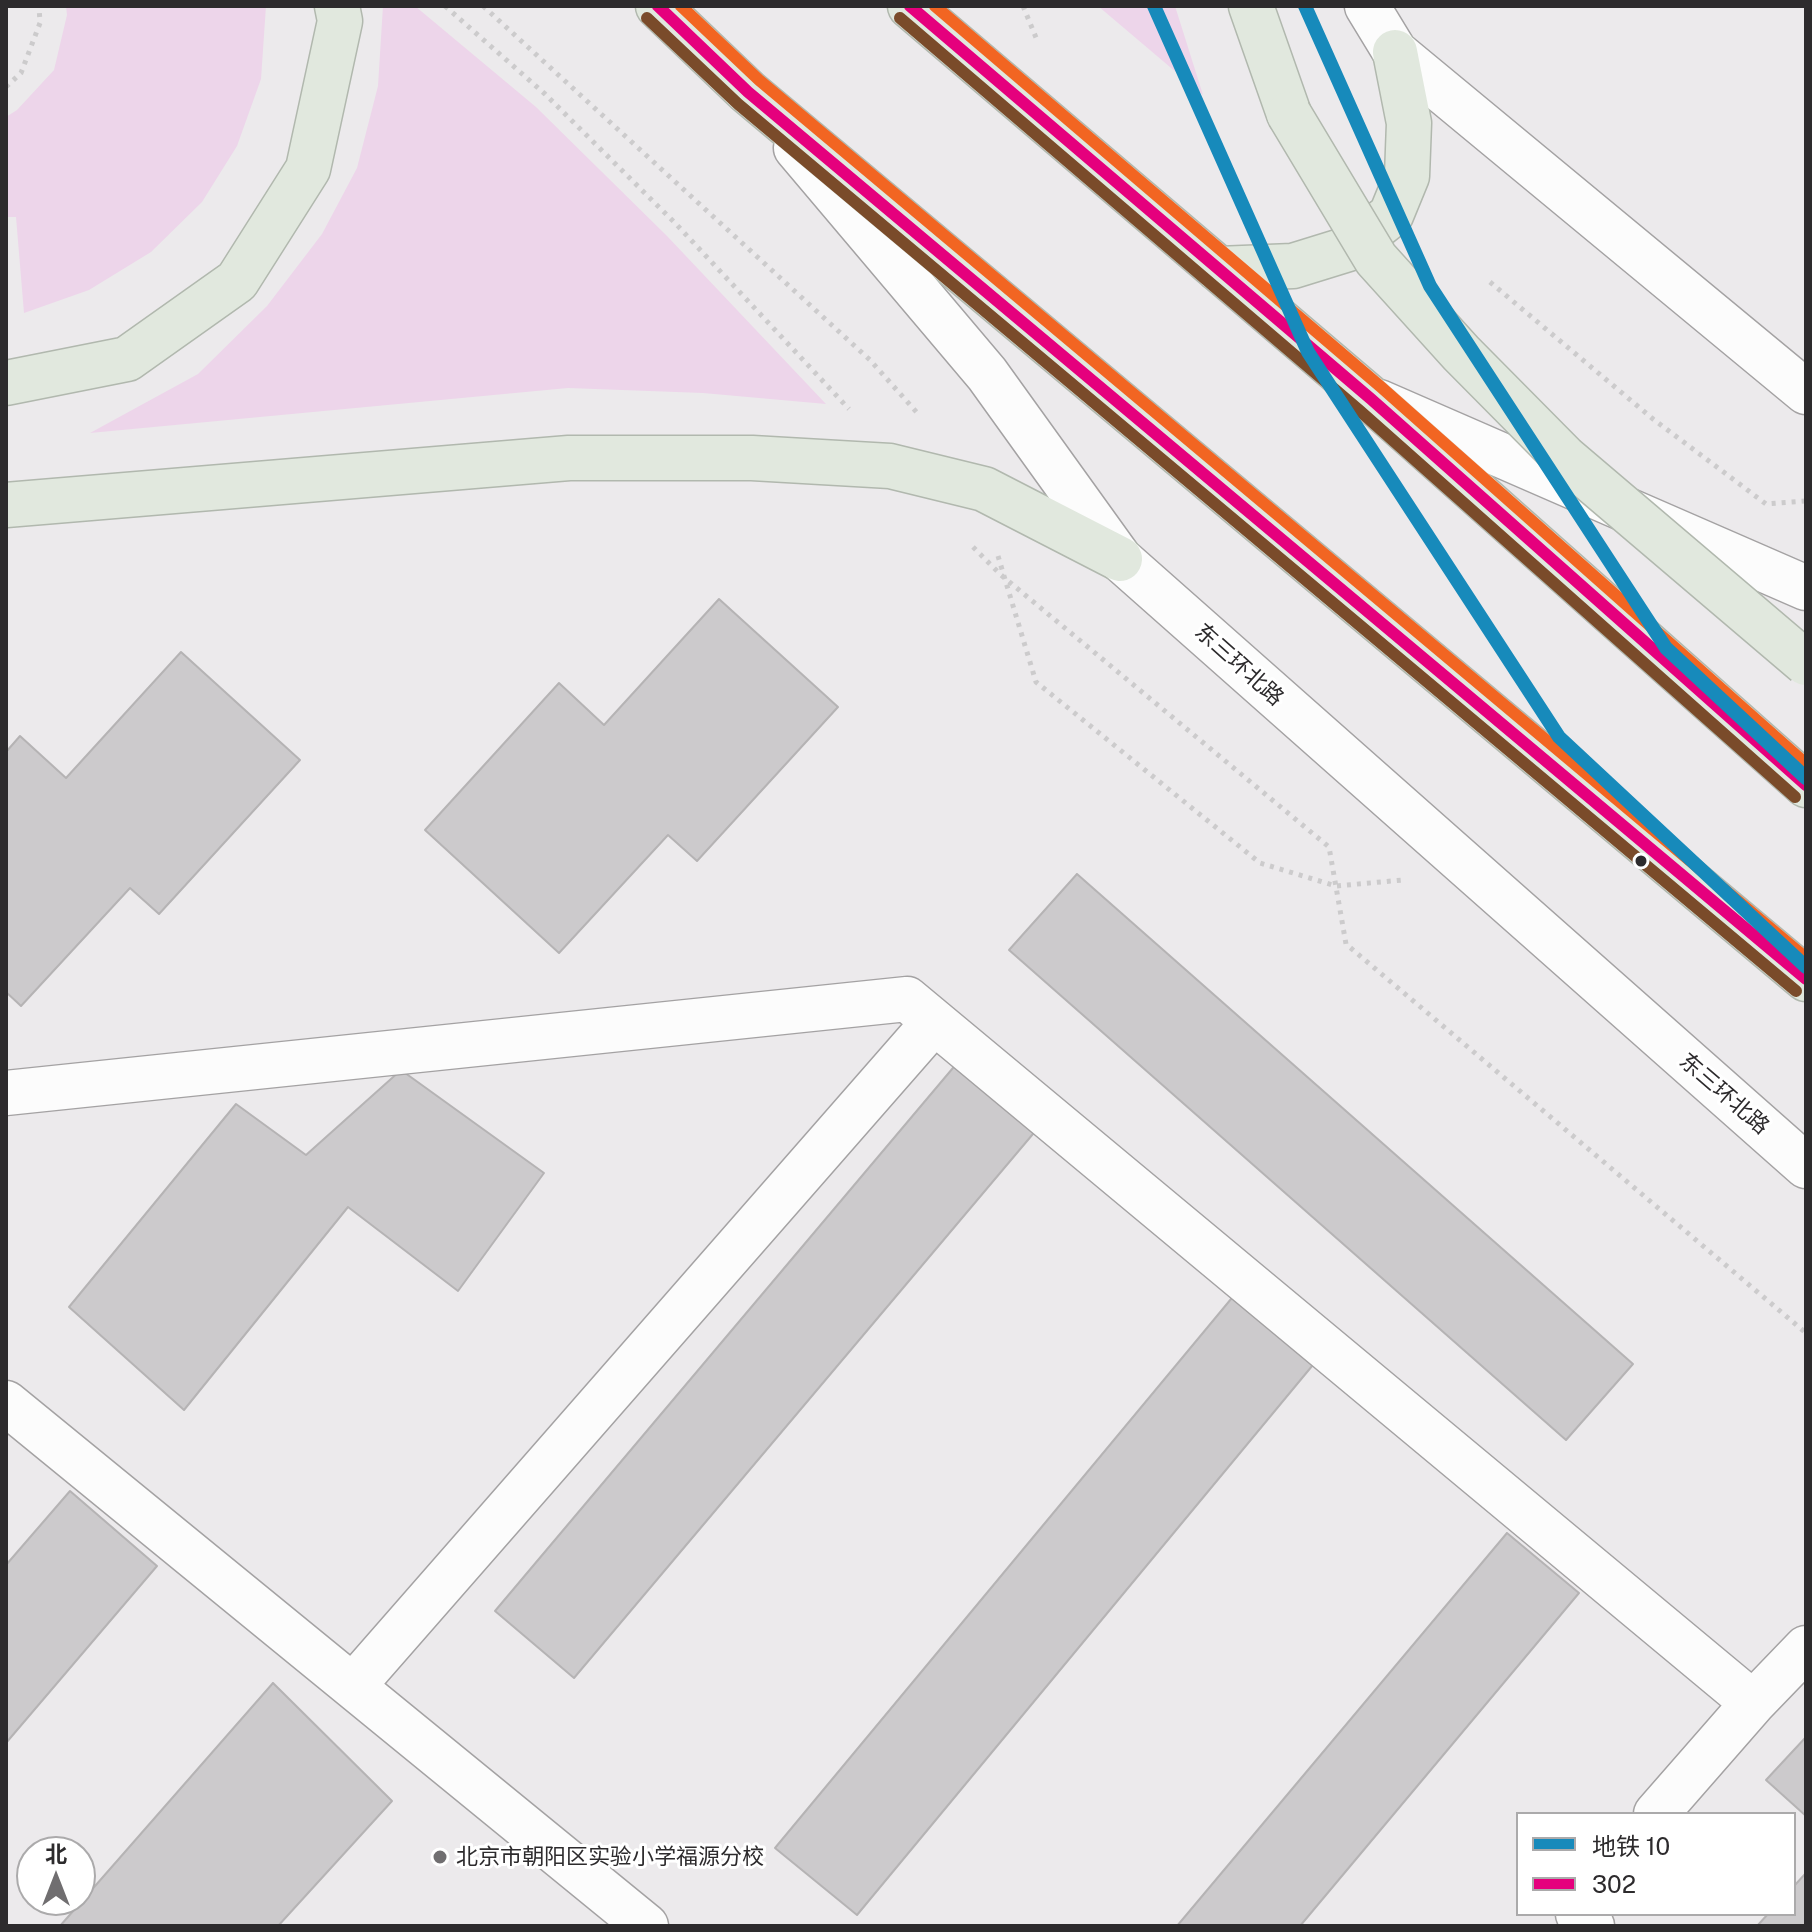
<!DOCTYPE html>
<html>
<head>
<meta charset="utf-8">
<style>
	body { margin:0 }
	#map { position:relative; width:1812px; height:1932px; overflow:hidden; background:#eceaec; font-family:"Public Sans","Noto Sans SC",sans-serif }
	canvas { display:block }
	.frame { position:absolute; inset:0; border:8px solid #2d2b2d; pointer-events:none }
	.legend { position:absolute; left:1516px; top:1812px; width:280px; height:104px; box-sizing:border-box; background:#fff; border:2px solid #abaaab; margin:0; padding:10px 14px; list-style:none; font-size:24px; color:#2d2b2d }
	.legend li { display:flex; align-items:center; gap:16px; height:40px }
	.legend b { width:40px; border:2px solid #abaaab }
	.north { position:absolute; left:16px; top:1836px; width:80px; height:80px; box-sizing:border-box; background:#fff; border:2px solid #abaaab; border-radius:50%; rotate:0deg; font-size:22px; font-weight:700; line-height:32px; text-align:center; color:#2d2b2d }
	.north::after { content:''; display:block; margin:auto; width:28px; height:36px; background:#706e70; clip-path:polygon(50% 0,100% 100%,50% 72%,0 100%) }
</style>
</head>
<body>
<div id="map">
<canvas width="1812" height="1932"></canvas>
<div class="frame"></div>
<ul class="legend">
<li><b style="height:10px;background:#178abb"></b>地铁 10</li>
<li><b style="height:10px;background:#e5007d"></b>302</li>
</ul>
<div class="north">北</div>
</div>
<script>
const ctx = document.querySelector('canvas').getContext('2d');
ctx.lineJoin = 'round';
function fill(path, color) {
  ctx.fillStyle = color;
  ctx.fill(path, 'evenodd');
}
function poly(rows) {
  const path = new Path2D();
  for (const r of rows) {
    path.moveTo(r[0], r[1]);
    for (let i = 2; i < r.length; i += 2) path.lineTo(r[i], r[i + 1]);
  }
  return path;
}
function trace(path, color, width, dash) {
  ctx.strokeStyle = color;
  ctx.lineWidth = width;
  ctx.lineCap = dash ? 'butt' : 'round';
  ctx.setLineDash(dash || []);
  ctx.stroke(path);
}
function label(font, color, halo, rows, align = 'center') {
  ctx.font = font + ' "Public Sans","Noto Sans SC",sans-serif';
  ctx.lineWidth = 6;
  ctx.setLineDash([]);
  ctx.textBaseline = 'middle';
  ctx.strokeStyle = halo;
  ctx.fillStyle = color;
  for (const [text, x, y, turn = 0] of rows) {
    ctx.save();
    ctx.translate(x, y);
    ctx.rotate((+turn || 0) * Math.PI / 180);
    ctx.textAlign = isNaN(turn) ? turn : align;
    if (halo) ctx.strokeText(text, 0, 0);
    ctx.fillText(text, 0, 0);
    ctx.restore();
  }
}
fill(poly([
	[66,6,266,6,261,79,237,146,202,202,151,252,89,290,24,313,16,217,6,217,6,117,17,110,54,70,67,15],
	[383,6,415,6,536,107,667,236,826,404,703,393,568,388,90,433,198,374,267,306,322,234,357,168,378,86],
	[1098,6,1175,6,1203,95]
]), '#edd5ea');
const building = poly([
	[719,599,838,707,697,861,668,835,559,953,425,830,559,683,604,725,719,599],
	[181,652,300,760,159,914,130,888,21,1006,6,992,6,752,20,736,66,778,181,652],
	[1077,874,1633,1364,1566,1440,1009,950,1077,874],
	[958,1062,1038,1128,574,1678,495,1611,958,1062],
	[401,1070,544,1173,458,1291,348,1207,184,1410,69,1307,236,1104,306,1155,401,1070],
	[1241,1287,1322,1354,857,1915,775,1848,1241,1287],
	[70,1491,157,1566,6,1743,6,1565,70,1491],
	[1507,1533,1579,1593,1300,1926,1177,1926,1507,1533],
	[273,1683,392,1801,278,1926,60,1926,273,1683],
	[1806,1737,1806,1816,1766,1780,1806,1737],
	[1806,1873,1806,1926,1757,1926,1768,1914,1794,1914,1794,1886,1806,1873]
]);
fill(building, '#cccacc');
trace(building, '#b5b3b4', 2);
const minor = poly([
	[1367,6,1395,52,1806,392],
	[796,148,987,374,1120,559,1806,1166],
	[1379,402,1806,588],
	[6,1093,907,999,1753,1703,1806,1648],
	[6,1403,646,1926],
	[353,1686,934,1022],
	[1656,1814,1753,1703],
	[1578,1914,1592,1926]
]);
const highway = poly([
	[658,6,748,92,1806,979],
	[910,6,1371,399,1806,785],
	[1251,6,1289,114],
	[1218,269,1293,266,1348,249,1391,215,1407,176,1409,123,1395,52],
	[6,383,127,359,237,281,308,169,340,21,337,6],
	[6,505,569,458,752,458,890,466,984,489,1120,559]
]);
trace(minor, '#a4a2a3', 47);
trace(highway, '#b1b8ae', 47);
trace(poly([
	[445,6,545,94,676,224,849,409],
	[483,6,870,360,920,416],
	[1023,6,1037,40],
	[6,87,21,73,40,23,39,6],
	[1490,282,1653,419,1766,504,1806,501],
	[973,547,1001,575,1329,847,1346,944,1806,1333],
	[998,556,1036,682,1260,863,1336,886,1403,880]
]), '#cccbcc', 5, [4, 6]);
trace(minor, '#fcfcfc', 44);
trace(highway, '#e1e8de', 44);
const highwayBridge = poly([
	[1289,114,1376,259,1461,353,1565,458,1806,663]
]);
trace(highwayBridge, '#b1b8ae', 47, []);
trace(highwayBridge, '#e1e8de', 44);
trace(poly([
	[658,6,748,92,1806,979],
	[910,6,1371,399,1806,785]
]), '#e5007d', 12);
trace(poly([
	[647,18,738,104,1796,991],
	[900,18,1360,411,1795,797]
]), '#7a4b2a', 12);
trace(poly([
	[681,6,759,80,1806,958],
	[935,6,1381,387,1806,764]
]), '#f26522', 12);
trace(poly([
	[1154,6,1308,352,1559,737,1806,967],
	[1305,6,1430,286,1666,648,1806,778]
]), '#178abb', 14);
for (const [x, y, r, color] of [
	[1641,861,7,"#2d2b2d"],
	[440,1857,8,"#706e70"]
]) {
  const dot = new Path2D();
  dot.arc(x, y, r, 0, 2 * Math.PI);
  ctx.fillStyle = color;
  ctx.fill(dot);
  trace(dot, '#fff', 3);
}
label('22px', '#2d2b2d', '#fff', [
	["东三环北路",1239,665,42],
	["东三环北路",1724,1094,41]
]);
label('22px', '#2d2b2d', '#fff', [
	["北京市朝阳区实验小学福源分校",456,1857]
], 'left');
</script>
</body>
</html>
